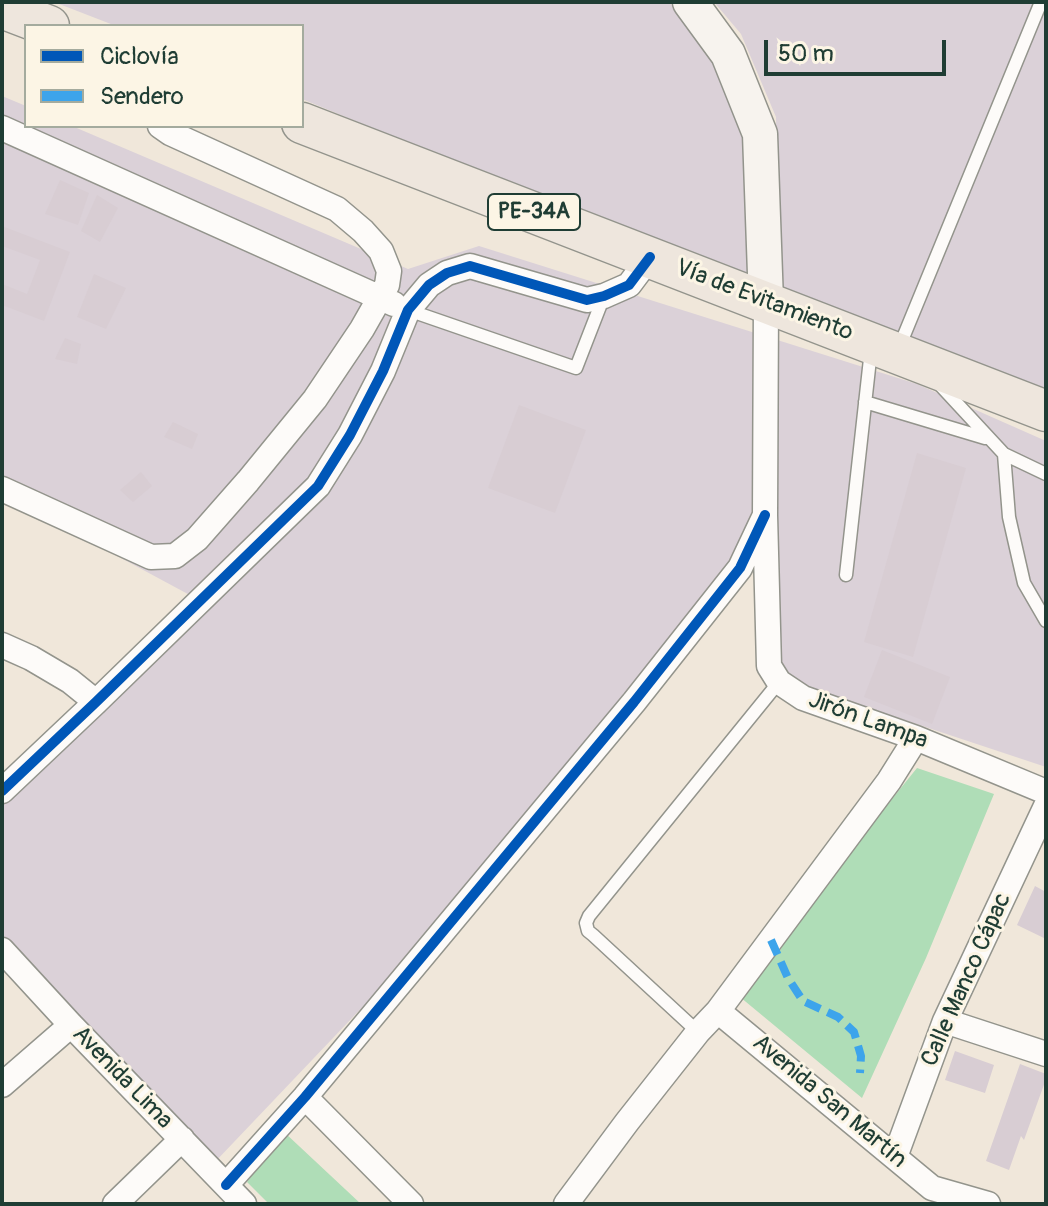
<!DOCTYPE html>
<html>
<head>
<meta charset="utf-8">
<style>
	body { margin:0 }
	#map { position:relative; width:1048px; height:1206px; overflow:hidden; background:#f0e7da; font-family:Pangolin,sans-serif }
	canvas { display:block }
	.frame { position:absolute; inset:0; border:4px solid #1f3d34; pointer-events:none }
	.legend { position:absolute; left:24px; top:24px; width:280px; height:104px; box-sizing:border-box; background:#fcf5e5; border:2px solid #a4ab9e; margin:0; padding:10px 14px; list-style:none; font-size:24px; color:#1f3d34 }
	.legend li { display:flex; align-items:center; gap:16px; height:40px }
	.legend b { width:40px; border:2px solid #a4ab9e }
	.scale { position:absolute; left:764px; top:40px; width:182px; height:36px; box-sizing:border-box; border:4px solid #1f3d34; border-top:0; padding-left:10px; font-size:24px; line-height:28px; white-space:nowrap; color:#1f3d34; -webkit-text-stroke:6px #fcf5e5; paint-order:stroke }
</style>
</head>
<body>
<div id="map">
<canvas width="1048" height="1206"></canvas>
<div class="frame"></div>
<ul class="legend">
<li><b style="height:10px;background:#0057b8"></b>Ciclovía</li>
<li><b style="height:10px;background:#3da4eb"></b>Sendero</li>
</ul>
<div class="scale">50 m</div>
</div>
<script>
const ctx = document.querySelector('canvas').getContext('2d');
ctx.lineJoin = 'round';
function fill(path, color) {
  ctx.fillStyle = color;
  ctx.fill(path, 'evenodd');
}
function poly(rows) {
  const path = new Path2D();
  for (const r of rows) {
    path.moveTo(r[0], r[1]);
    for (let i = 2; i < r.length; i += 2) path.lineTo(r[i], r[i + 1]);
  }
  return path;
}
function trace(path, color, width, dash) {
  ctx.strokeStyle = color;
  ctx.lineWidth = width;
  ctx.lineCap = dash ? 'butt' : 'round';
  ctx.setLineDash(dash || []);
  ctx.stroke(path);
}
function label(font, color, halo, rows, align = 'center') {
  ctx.font = font + ' Pangolin,sans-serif';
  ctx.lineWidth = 6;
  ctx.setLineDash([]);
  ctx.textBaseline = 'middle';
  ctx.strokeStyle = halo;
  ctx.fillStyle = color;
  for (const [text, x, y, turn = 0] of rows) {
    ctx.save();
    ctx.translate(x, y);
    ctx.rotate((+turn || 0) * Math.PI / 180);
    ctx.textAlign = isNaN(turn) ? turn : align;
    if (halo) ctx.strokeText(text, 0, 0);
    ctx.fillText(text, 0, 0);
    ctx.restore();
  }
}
fill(poly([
	[54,2,669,2,718,61,750,148,749,283,302,99,302,26,116,26],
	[714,2,1046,2,1046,398,778,296,776,117,741,34],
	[2,96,26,106,26,126,72,126,408,269,479,246,917,384,1046,441,1046,767,799,685,780,664,747,529,702,608,392,976,214,1163,2,943,2,793,199,600,2,494]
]), '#dbd1d8');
fill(poly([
	[917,768,994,794,926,958,862,1098,740,997,780,950,820,888],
	[284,1132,361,1204,269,1204,247,1182]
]), '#afddb7');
fill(poly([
	[60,180,89,193,78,225,45,214],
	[97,195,118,208,100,242,81,231],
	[2,226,70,252,44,321,2,305,2,284,27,294,40,260,2,246],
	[94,274,126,288,106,329,77,317],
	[65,338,81,344,77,364,55,359],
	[519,405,586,430,555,513,488,488],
	[173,422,198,434,192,449,164,437],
	[917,453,966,468,913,657,864,642],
	[141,472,152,486,133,502,120,490],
	[882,650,950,677,932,724,864,697],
	[1035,886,1046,892,1046,939,1017,925],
	[955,1051,994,1065,985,1093,945,1080],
	[1020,1064,1046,1074,1046,1079,1024,1140,1021,1136,1009,1170,986,1161]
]), '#d8cdd3');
const service = poly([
	[408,310,576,368,604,296],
	[898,350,1041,2],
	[940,385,1004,454,1046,474],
	[865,402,985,438],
	[1004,454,1009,517,1024,583,1046,621],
	[846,575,871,350],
	[698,1032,593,935,588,931,586,923,589,916,779,682]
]);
const minor = poly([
	[2,128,394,304],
	[766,302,765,515,769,666,779,682,803,698,916,738,1046,792],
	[2,489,151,557,175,556,197,539,248,481,315,399,362,329,387,285,389,271,381,251,363,231,337,209,170,133,160,126],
	[2,645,31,658,70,681,96,702],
	[2,791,96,702,318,486,350,435,383,371,408,310,429,285,447,273,470,266,587,300,604,296,629,285,650,257],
	[2,950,71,1025,244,1204],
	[718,1011,932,1188,988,1204],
	[945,1021,1046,1054],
	[2,1085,71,1025],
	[305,1097,411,1204],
	[895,1157,945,1021,1046,806],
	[226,1185,305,1097,634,702,740,568,765,515],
	[115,1204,182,1139],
	[566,1204,627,1122,698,1032,718,1011,889,781,916,738]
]);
const secondary = poly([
	[690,2,728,54,760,134,766,302]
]);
const trunk = poly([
	[2,8,49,26],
	[302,123,1046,411]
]);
trace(service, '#93948c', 15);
trace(minor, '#93948c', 27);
trace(secondary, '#93948c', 37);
trace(trunk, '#93948c', 43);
trace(service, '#fdfbf9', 12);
trace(minor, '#fdfbf9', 24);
trace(secondary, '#f7f3ee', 34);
trace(trunk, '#eee6dd', 40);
trace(poly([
	[771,940,788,978,803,1001,838,1017,854,1032,861,1056,860,1073]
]), '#3da4eb', 8, [16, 8]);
trace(poly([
	[2,791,96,702,318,486,350,435,383,371,408,310,429,285,447,273,470,266,587,300,604,296,629,285,650,257],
	[226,1185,305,1097,634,702,740,568,765,515]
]), '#0057b8', 10);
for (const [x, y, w] of [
	[534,212,92]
]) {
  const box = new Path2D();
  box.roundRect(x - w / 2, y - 18, w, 36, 6);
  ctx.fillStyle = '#fcf5e5';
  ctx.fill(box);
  trace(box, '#1f3d34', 2);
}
label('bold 22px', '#1f3d34', null, [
	["PE-34A",534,212]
]);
label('24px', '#1f3d34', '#fcf5e5', [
	["Vía de Evitamiento",764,301,21],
	["Jirón Lampa",868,721,20],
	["Calle Manco Cápac",967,980,-66],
	["Avenida Lima",122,1078,46],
	["Avenida San Martín",829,1102,40]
]);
</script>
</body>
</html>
